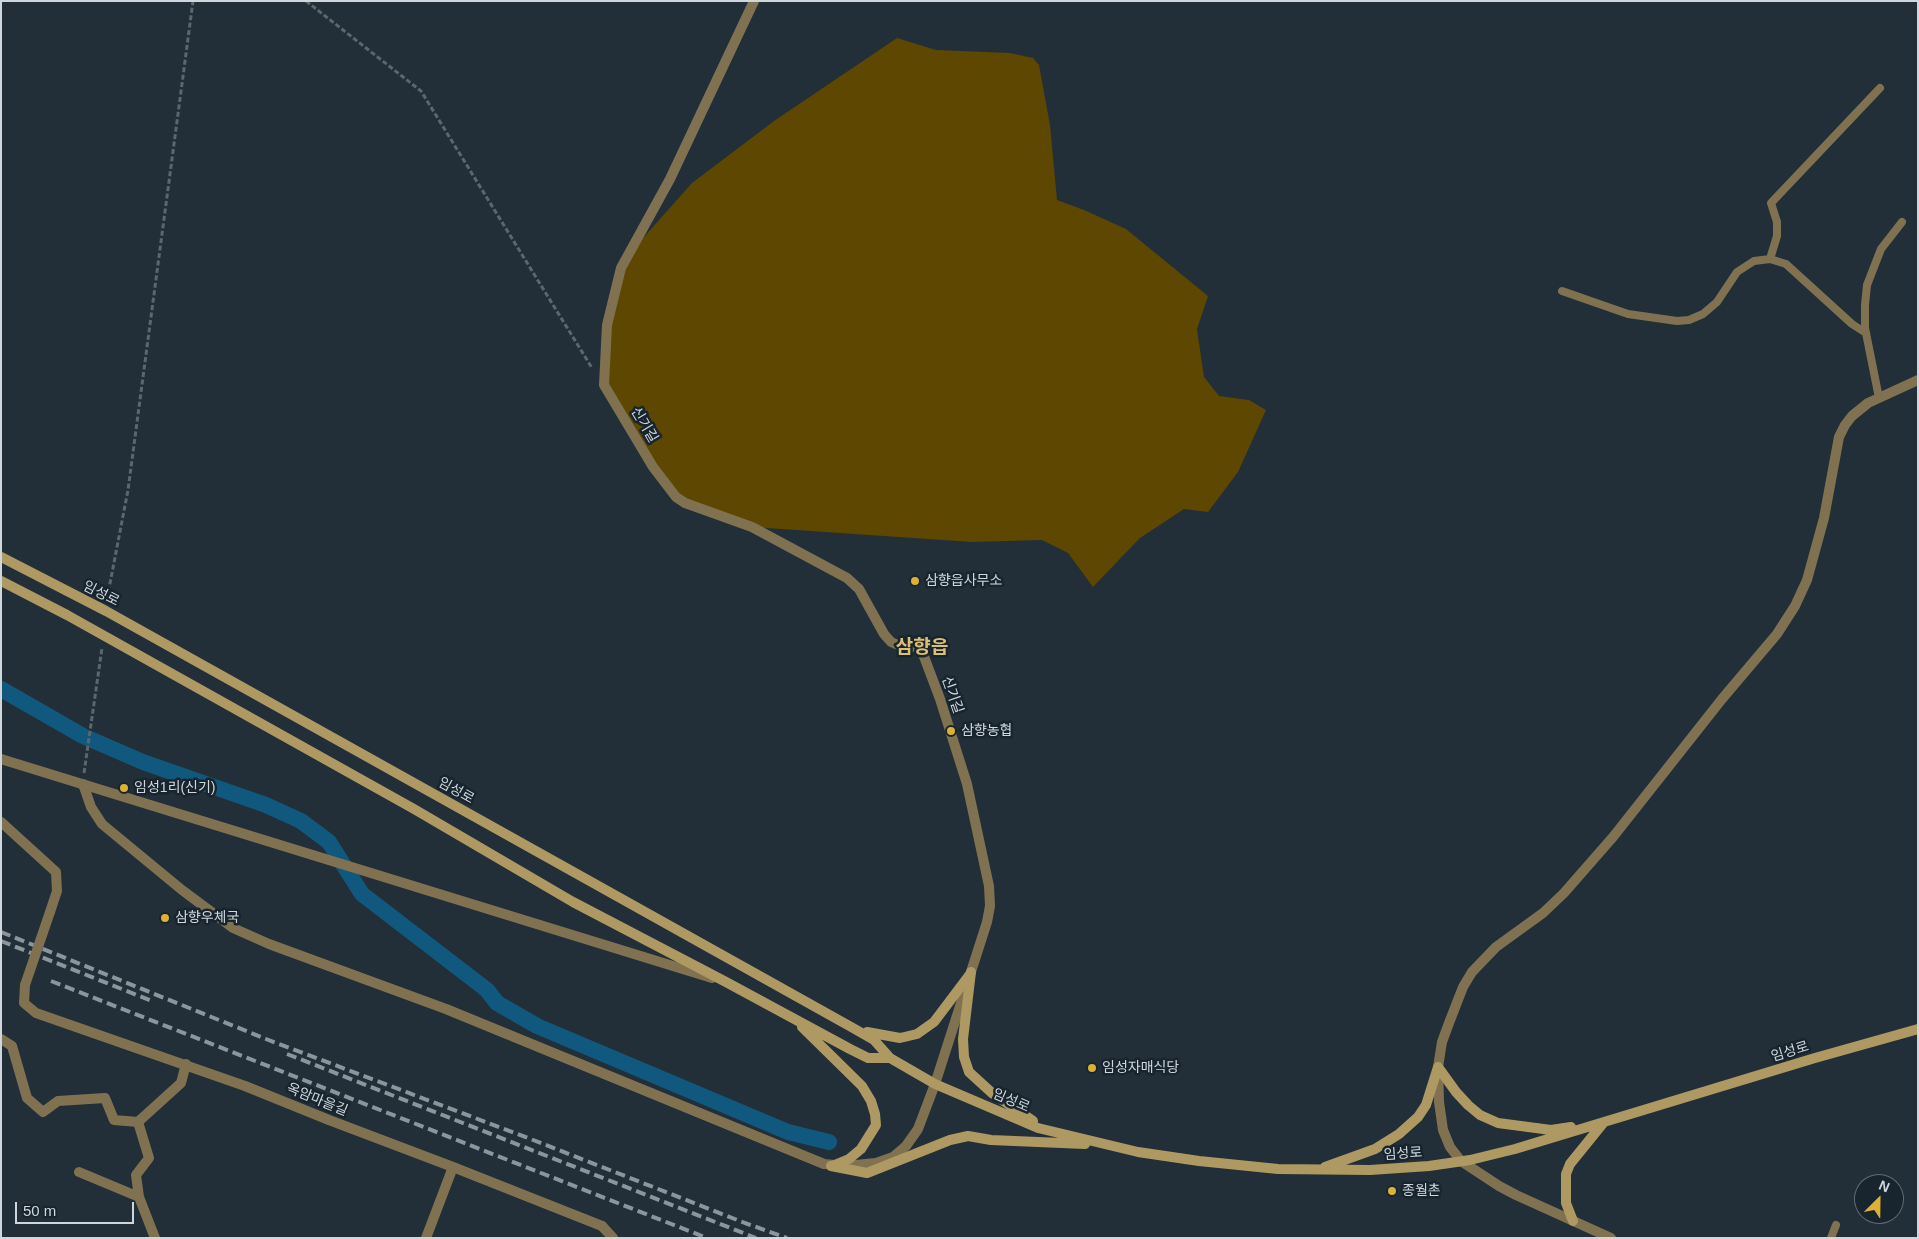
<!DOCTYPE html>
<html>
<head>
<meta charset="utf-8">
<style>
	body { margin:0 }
	#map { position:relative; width:1919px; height:1239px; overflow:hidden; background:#222f38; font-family:Arial,sans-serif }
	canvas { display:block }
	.frame { position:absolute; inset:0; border:2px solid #cfd7dd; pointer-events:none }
	.north { position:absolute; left:1854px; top:1174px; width:50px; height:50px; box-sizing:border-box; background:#18252e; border:1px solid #616c74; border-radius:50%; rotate:23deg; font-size:14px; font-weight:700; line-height:20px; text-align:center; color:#cfd7dd }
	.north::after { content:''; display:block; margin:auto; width:18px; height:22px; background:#ddb133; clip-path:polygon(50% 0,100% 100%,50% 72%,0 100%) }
	.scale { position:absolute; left:15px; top:1202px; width:119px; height:22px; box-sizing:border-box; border:2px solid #cfd7dd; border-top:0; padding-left:6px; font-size:15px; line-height:18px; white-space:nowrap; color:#cfd7dd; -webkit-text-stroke:4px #18252e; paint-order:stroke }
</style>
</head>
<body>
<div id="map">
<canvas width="1919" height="1239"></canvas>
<div class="frame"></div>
<div class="north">N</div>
<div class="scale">50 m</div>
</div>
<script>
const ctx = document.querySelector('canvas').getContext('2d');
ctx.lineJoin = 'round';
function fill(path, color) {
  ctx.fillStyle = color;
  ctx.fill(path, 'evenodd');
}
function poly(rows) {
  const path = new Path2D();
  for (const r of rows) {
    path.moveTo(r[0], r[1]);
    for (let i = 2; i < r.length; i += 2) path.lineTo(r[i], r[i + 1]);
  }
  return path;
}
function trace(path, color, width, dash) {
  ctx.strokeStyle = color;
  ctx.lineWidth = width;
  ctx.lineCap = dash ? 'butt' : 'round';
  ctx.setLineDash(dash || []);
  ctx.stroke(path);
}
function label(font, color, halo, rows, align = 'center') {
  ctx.font = font + ' Arial,"Noto Sans KR",sans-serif';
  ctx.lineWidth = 5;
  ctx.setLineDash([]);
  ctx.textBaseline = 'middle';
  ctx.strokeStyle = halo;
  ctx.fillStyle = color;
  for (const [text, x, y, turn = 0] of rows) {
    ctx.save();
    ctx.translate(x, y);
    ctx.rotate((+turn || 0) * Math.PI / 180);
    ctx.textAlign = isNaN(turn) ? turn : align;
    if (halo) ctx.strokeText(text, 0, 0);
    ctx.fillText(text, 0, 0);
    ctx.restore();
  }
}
fill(poly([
	[897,38,936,50,1010,53,1033,58,1039,65,1050,125,1057,200,1084,210,1126,229,1208,296,1197,329,1204,377,1219,396,1249,400,1266,410,1238,472,1208,512,1184,509,1140,538,1093,587,1068,553,1042,540,972,542,752,527,676,497,604,385,605,339,627,256,692,183,774,121]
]), '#5d4701');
trace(poly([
	[1,689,83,736,143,762,266,805,301,821,329,842,362,894,487,990,497,1003,537,1026,788,1132,829,1142]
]), '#11587f', 16);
trace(poly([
	[306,1,421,91,592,368],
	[107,599,128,490,193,1],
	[84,773,102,648]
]), '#5b676f', 3, [5, 2.5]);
trace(poly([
	[1770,259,1777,236,1777,222,1771,203,1880,88],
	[1562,291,1628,314,1677,321,1689,320,1703,314,1717,302,1737,272,1754,261,1770,259,1786,264,1852,324,1866,333],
	[1879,398,1865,328,1865,305,1867,285,1881,249,1902,222],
	[1831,1238,1836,1225]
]), '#807251', 8);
trace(poly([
	[83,784,91,807,102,824,182,890,233,928,269,944,446,1009,824,1164,845,1166,876,1163,893,1157,906,1146,918,1129,935,1084,987,922,990,906,989,886,967,784,940,699,920,646,905,648,891,642,884,634,859,589,847,578,752,527,685,503,676,497,653,467,604,385,607,325,621,268,670,179,754,1],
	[1,1039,12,1046,27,1098,43,1112,58,1101,105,1098,114,1120,138,1122,181,1083,186,1064],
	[138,1122,149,1158,136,1175,139,1197,155,1238],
	[79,1172,139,1197],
	[602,1226,613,1238],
	[1611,1238,1516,1195,1499,1186,1461,1161,1450,1147,1443,1130,1439,1102,1438,1067,1442,1042,1449,1023,1463,987,1472,972,1496,947,1543,913,1564,893,1613,837,1722,699,1777,634,1795,606,1807,580,1824,518,1839,437,1845,425,1852,416,1868,403,1918,380]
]), '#807251', 10);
trace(poly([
	[1,759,712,978],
	[1,822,56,872,57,891,50,912],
	[25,985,24,1003,36,1013,245,1086,329,1120,453,1167,602,1226],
	[426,1238,453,1167]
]), '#807251', 10);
trace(poly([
	[1,557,106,611,853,1028,874,1040,890,1058,935,1084,1038,1128,1138,1152,1199,1161,1278,1169,1370,1170,1429,1166,1470,1160,1515,1149,1815,1058,1918,1029],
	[1,581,67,615,414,809,573,902,726,982,850,1049,868,1058,890,1058],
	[971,972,963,1039,964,1057,969,1072,992,1093,1033,1121],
	[802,1027,862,1086,871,1101,875,1114,876,1125,861,1149,849,1159,832,1166],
	[867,1032,900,1038,917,1034,934,1022,971,973],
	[1438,1067,1456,1092,1468,1105,1480,1115,1498,1123,1551,1130,1571,1127],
	[831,1166,867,1173,950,1140,968,1136,991,1140,1085,1144],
	[1325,1167,1375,1149,1399,1134,1418,1117,1426,1105,1438,1067],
	[1573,1221,1566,1203,1566,1174,1570,1164,1604,1122]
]), '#af9962', 10);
trace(poly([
	[1,932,266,1039,528,1138,745,1223,787,1238],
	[1,941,152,1001],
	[51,981,707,1238],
	[287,1054,756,1238]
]), '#8b959c', 4, [10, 5]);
trace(poly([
	[25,985,50,912]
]), '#807251', 10);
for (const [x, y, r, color] of [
	[915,581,5,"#ddb133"],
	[951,731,5,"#ddb133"],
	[124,788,5,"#ddb133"],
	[165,918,5,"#ddb133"],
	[1092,1068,5,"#ddb133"],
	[1392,1191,5,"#ddb133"]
]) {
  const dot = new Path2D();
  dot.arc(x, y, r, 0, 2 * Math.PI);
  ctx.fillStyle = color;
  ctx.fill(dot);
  trace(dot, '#18252e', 2);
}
label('14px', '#cfd7dd', '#18252e', [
	["신기길",644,425,59],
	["임성로",101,594,27],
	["신기길",952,695,71],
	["임성로",456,791,29],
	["임성로",1790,1052,-17],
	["옥암마을길",317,1100,22],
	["임성로",1011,1101,23],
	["임성로",1403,1154,-4]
]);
label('14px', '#cfd7dd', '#18252e', [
	["삼향읍사무소",925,581],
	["삼향농협",961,731],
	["임성1리(신기)",134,788],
	["삼향우체국",175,918],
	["임성자매식당",1102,1068],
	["종월촌",1402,1191]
], 'left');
label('bold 19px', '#dcbf74', '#18252e', [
	["삼향읍",922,648]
]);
</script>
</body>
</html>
